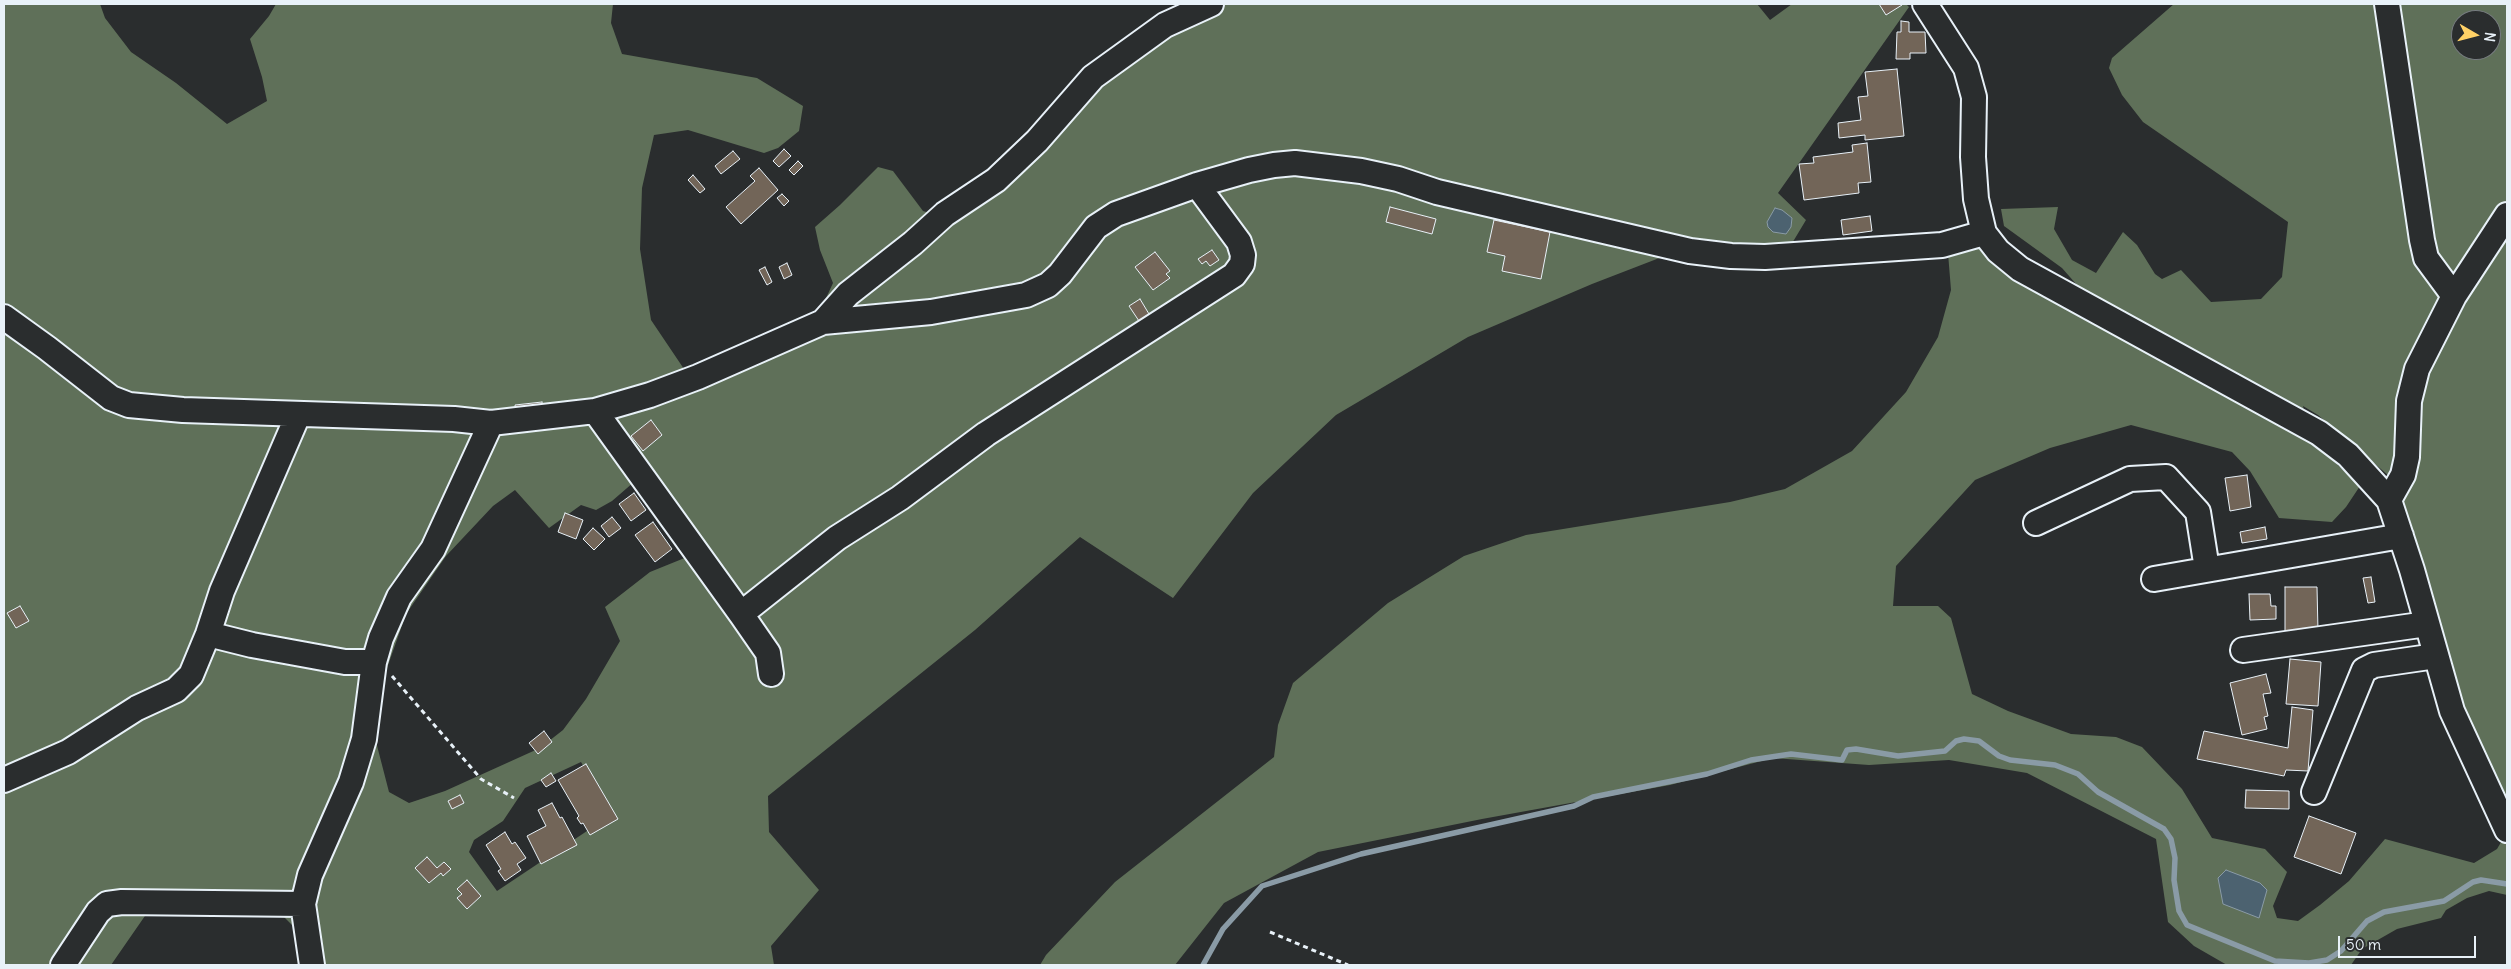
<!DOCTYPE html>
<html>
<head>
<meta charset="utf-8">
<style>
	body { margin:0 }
	#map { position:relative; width:2511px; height:969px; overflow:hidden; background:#2a2d2e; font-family:Delius,sans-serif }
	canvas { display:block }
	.frame { position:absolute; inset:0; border:5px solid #e8f1f8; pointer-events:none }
	.north { position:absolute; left:2451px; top:10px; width:50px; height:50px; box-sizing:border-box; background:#2a2d2e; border:1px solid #767b7f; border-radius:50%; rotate:98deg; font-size:14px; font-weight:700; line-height:20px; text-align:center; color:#e8f1f8 }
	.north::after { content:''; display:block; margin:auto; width:18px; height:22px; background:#ffd166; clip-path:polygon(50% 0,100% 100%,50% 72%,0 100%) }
	.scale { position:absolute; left:2338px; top:936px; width:138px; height:22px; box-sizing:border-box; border:2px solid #e8f1f8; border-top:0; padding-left:6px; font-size:15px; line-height:18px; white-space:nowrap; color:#e8f1f8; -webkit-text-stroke:4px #2a2d2e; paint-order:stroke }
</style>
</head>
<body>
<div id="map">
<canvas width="2511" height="969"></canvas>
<div class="frame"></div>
<div class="north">N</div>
<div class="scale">50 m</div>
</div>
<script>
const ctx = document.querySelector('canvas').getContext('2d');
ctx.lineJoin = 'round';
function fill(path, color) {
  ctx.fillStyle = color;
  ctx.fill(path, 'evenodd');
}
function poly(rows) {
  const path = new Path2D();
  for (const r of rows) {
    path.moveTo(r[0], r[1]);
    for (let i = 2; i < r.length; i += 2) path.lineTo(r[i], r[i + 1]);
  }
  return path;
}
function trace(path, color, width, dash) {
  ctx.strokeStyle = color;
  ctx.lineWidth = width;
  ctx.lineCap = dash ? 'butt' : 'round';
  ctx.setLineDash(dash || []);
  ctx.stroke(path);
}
fill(poly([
	[4,4,100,4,105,18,131,52,176,83,227,124,267,101,262,77,250,39,269,16,276,4,613,4,611,23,622,54,757,78,803,106,799,131,778,148,764,153,688,130,654,135,642,188,640,249,651,320,684,369,715,376,815,331,821,309,833,283,820,250,815,227,840,205,878,167,893,171,923,211,933,214,1171,27,1223,4,1757,4,1770,20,1792,4,1906,4,1909,7,1778,193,1806,220,1791,245,1749,249,1693,245,1592,284,1468,337,1336,415,1253,493,1173,598,1080,537,975,630,768,796,769,832,819,890,771,946,774,965,305,965,296,929,280,913,147,913,111,965,4,965],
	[634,482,687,557,650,572,605,607,620,641,586,699,563,730,540,748,445,791,409,803,389,792,374,734,381,685,406,614,446,556,493,506,515,490,549,528,581,505,596,510,612,501],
	[581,762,611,815,497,891,469,852,474,840,503,821,525,788],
	[2174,4,2507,4,2507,818,2456,709,2389,476,2318,415,2303,406,2310,439,2360,486,2346,507,2332,522,2279,518,2250,471,2232,452,2131,425,2050,448,1975,480,1896,566,1893,606,1938,606,1951,618,1972,694,2008,711,2071,734,2116,737,2142,747,2182,789,2212,838,2265,849,2287,872,2273,906,2277,918,2298,921,2320,905,2349,881,2385,839,2474,863,2497,849,2507,832,2507,895,2489,891,2467,898,2446,910,2441,918,2397,929,2362,949,2351,965,2227,965,2194,946,2168,922,2156,839,2027,773,1949,760,1869,765,1773,758,1670,785,1482,819,1318,852,1224,903,1175,965,1040,965,1046,955,1115,882,1274,757,1278,725,1293,683,1388,603,1464,556,1526,535,1730,502,1785,489,1852,451,1906,392,1938,337,1951,290,1948,253,1982,243,2084,293,2062,268,2004,226,2001,209,2058,207,2054,229,2072,260,2096,273,2123,232,2137,245,2155,274,2162,279,2181,270,2211,302,2261,299,2282,277,2288,222,2143,122,2122,95,2109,68,2112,58],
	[2461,20,2491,20,2491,50,2461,50]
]), '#5f7059');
const water = poly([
	[1775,208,1782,210,1792,218,1791,227,1786,234,1773,232,1768,227,1767,222,1775,208],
	[2226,870,2260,883,2267,890,2259,918,2223,904,2218,878,2226,870]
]);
fill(water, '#4c6270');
trace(water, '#8a9ba6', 1);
trace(poly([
	[1203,965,1223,929,1262,886,1361,854,1574,806,1593,797,1707,774,1751,760,1791,754,1842,760,1847,750,1856,749,1898,756,1945,751,1956,741,1964,739,1979,741,1999,756,2010,760,2055,765,2078,774,2098,792,2164,829,2171,839,2175,858,2174,880,2179,911,2187,925,2275,961,2309,963,2327,960,2341,951,2367,921,2384,912,2444,901,2473,882,2481,880,2507,884]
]), '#8a9ba6', 5.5);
const building = poly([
	[1879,4,1901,4,1902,5,1886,15,1879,4],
	[1901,21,1909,22,1909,32,1925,32,1926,53,1910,53,1910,59,1896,59,1897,32,1901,32,1901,21],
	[1897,69,1904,136,1865,140,1865,135,1839,138,1838,123,1861,120,1858,97,1868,96,1865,72,1897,69],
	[1867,143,1871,182,1858,183,1859,193,1804,200,1799,164,1814,163,1813,157,1853,152,1852,145,1867,143],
	[784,149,791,156,779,167,773,161,784,149],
	[733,151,740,159,721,174,715,166,733,151],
	[798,161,803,166,794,175,789,170,798,161],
	[759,168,778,190,741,224,726,207,755,181,750,176,759,168],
	[693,175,705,189,700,193,688,180,693,175],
	[782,194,789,201,784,206,777,198,782,194],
	[1390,207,1436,219,1432,234,1386,222,1390,207],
	[1870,216,1872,231,1843,235,1841,220,1870,216],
	[1494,220,1550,232,1541,279,1502,271,1505,256,1487,252,1494,220],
	[1212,250,1219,260,1210,266,1206,261,1202,264,1198,259,1212,250],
	[1155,252,1170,271,1166,274,1170,278,1153,290,1135,267,1155,252],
	[787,263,792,275,784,279,779,267,787,263],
	[765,267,772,282,767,285,759,270,765,267],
	[1140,299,1149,314,1139,321,1129,306,1140,299],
	[542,402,543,410,516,412,515,405,542,402],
	[651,420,662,435,643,451,631,436,651,420],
	[2247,475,2251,507,2230,511,2225,478,2247,475],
	[634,493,646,510,631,521,619,504,634,493],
	[565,513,583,520,576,539,558,532,565,513],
	[612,517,621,528,609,537,601,526,612,517],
	[653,522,672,549,655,562,635,535,653,522],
	[2265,527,2267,539,2242,543,2240,532,2265,527],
	[593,528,605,539,594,550,583,539,593,528],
	[2371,577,2375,602,2368,603,2363,578,2371,577],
	[2285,587,2317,587,2318,631,2285,631,2285,587],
	[2249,594,2270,594,2271,606,2276,606,2276,619,2250,620,2249,594],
	[20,606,29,621,16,628,7,613,20,606],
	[2290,659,2321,662,2318,706,2286,704,2290,659],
	[2266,674,2271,693,2263,694,2268,716,2264,717,2267,729,2242,735,2230,683,2266,674],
	[2292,707,2313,710,2308,771,2286,770,2284,776,2197,759,2204,731,2288,748,2292,707],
	[544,731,552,742,538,754,529,743,544,731],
	[586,764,618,819,590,835,583,823,581,824,577,818,579,816,558,780,586,764],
	[551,773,556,781,546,787,541,780,551,773],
	[2246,790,2289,791,2289,809,2245,808,2246,790],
	[460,795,464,803,452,809,448,801,460,795],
	[552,803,560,818,562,817,577,845,541,864,527,836,546,826,538,810,552,803],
	[2309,816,2356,833,2341,874,2294,857,2309,816],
	[505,832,512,844,515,842,526,858,517,864,521,870,505,881,498,871,501,869,486,845,505,832],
	[427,857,437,868,444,862,451,869,443,876,441,873,429,883,415,868,427,857],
	[467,880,481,896,467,909,457,898,462,894,457,889,467,880]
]);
fill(building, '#726558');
trace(building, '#e8f1f8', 1);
const minor = poly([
	[1925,4,1966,68,1974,97,1973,157,1976,199,1984,233,1998,251,2020,269,2319,433,2348,455,2389,500,2412,570,2452,711,2507,830],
	[2387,4,2422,240,2426,258,2454,296],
	[4,317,47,348,111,398,129,405,183,410,454,419,491,423,595,411,650,395,698,377,823,322,931,312,1026,295,1048,285,1060,274,1096,227,1116,214,1197,185,1249,170,1274,165,1295,163,1361,171,1398,179,1437,192,1690,251,1731,256,1765,257,1942,245,1984,233],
	[823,322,848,294,913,243,945,214,996,180,1037,141,1093,77,1165,25,1211,4],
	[595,411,741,614,837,538,900,498,986,434,1234,275,1242,264,1243,255,1239,242,1197,185],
	[2389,500,2403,475,2407,457,2409,401,2417,369,2454,296,2507,215],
	[2036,523,2130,479,2166,477,2198,512,2207,569],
	[2154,579,2401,536],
	[741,614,768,653,771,674],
	[208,634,252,645,345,662,374,662],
	[2243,650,2427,624],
	[4,780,68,752,137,708,176,690,191,675,208,634,222,591,298,415],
	[2314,792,2364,670,2374,665,2436,656],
	[63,965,98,912,107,904,122,902,303,904],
	[312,965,303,904,310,875,351,782,364,739,374,662,381,638,399,597,433,549,491,423]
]);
trace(minor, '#e8f1f8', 28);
trace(poly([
	[392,676,481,779,514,798],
	[1270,932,1348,965]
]), '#e8f1f8', 3, [5, 4]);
trace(minor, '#2a2d2e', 24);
</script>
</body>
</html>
